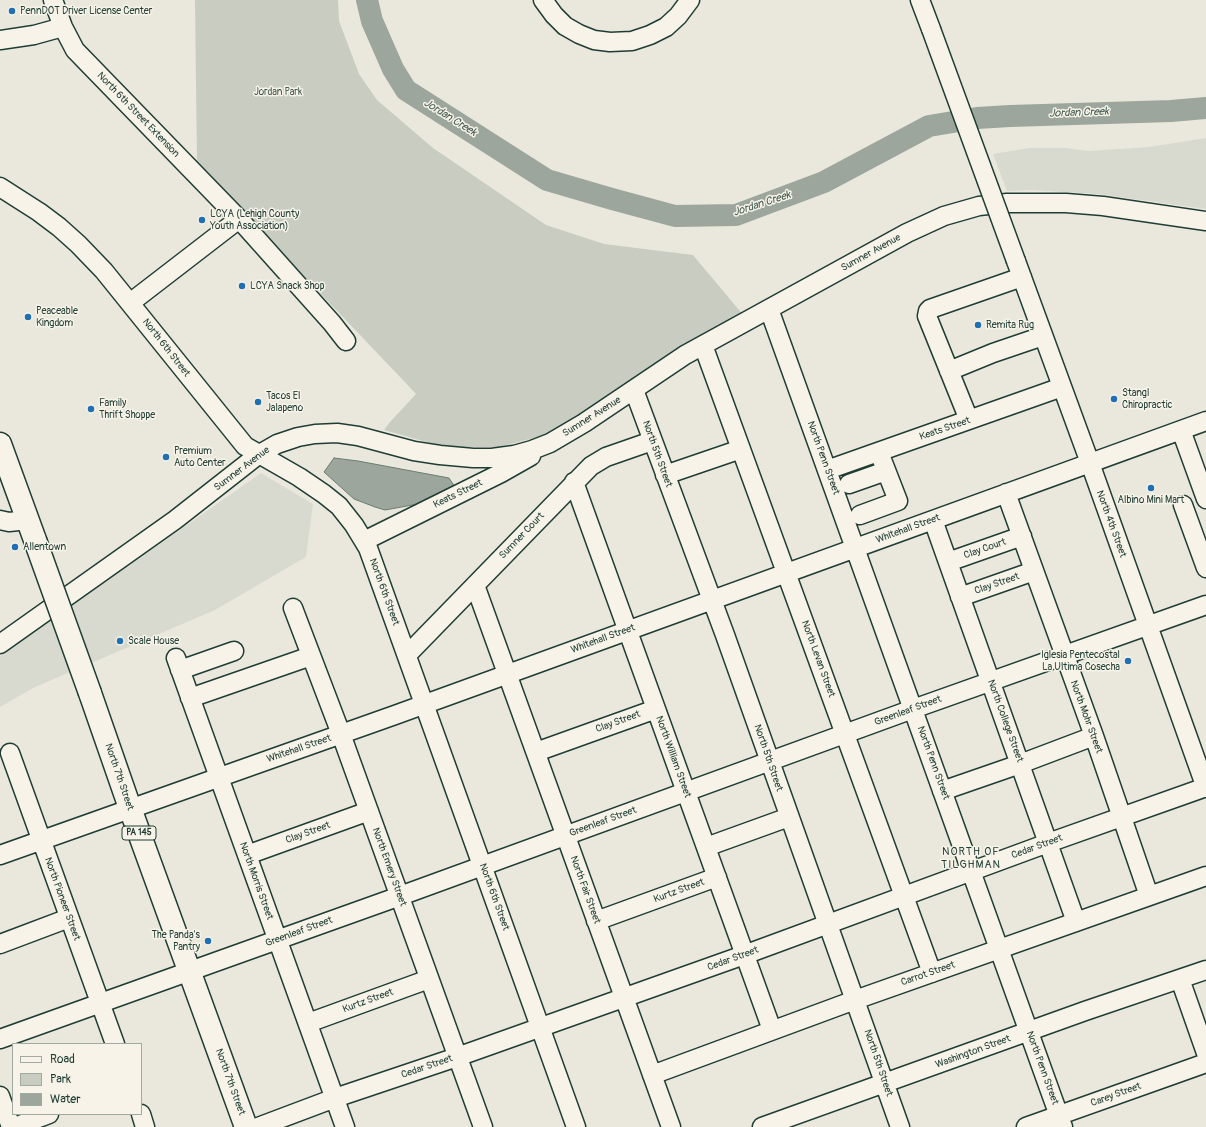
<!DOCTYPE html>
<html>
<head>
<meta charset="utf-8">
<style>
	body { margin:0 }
	#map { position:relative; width:1206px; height:1127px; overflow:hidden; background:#eae8dd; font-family:Pangolin,sans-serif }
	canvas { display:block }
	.legend { position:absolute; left:12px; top:1043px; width:130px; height:72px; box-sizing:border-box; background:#f7f3e8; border:1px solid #a1aaa0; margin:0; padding:5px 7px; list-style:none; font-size:12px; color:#1f3d34 }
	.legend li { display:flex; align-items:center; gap:8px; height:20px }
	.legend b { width:20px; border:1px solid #a1aaa0 }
</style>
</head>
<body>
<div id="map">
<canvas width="1206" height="1127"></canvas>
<ul class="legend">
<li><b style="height:5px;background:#f7f3e8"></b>Road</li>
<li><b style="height:11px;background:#c8ccc1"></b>Park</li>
<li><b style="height:11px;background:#9ca69c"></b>Water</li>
</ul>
</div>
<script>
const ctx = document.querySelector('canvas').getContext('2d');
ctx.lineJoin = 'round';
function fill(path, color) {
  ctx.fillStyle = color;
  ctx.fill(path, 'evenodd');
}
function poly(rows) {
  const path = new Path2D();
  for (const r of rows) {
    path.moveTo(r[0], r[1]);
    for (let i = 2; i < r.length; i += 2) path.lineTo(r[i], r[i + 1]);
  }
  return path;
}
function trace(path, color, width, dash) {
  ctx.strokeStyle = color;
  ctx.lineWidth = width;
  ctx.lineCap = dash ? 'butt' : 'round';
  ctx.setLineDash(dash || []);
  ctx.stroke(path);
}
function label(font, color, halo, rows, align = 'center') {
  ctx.font = font + ' Pangolin,sans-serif';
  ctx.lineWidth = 3;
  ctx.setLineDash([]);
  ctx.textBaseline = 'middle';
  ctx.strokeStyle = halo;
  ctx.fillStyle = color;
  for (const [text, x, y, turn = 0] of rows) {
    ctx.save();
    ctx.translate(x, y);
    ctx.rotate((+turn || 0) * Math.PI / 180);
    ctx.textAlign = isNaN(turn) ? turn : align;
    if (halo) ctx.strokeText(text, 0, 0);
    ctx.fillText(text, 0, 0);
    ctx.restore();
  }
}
fill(poly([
	[1206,138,1206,209,1097,194,1031,190,1007,191,993,154,1029,148,1066,148,1088,151,1149,147],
	[261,473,313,504,306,557,215,610,33,688,0,707,0,656]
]), '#d9dacf');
fill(poly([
	[195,0,338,0,339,21,359,74,377,100,433,148,546,225,604,244,693,255,744,316,553,433,499,447,444,447,384,430,390,422,416,394,402,379,197,164]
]), '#c8ccc1');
const water = poly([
	[334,458,358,461,449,478,455,487,418,504,385,510,375,507,354,499,324,472,334,458]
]);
fill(water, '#9ca69c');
trace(water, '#6a7c72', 1);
trace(poly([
	[367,0,372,21,393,69,406,90,547,180,612,199,675,216,736,215,824,182,929,126,977,118,1010,116,1171,111,1206,108]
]), '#9ca69c', 22);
const minor = poly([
	[53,0,63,27,75,50,239,219,332,323,346,341],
	[543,0,554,15,565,26,579,34,594,40,610,42,632,41,650,35,666,27,678,16,690,0],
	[920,0,931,29],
	[0,40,34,35,63,27],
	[0,187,39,212,59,227,78,244,104,271,245,446,299,477,324,494,339,506,354,525,368,548,576,1127],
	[1016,261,1090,463,1206,788],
	[130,303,239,219],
	[769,309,1063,1127],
	[703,345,932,973],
	[949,371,993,353,1043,336],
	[634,390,725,635,900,1127],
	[969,420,927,316,928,311,930,309,1022,277],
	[1181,430,1206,499],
	[827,470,1062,387],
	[665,475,741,449],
	[574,482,772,1030],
	[849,484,886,471],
	[1006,493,1094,736,1149,896],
	[1183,505,1206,568],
	[860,515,898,501,879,452],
	[0,520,9,522,28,520],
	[933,520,1076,922],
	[364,541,501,473,531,456],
	[948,562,1022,536],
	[475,585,671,1127],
	[960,597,1034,571],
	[293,608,341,734,483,1127],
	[0,644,175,520,258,455,277,444,298,437,315,434,337,433,358,436,414,451,440,455,473,458,492,458,514,455,532,450,550,443,584,423,685,355,907,233,944,216,979,206,1007,203,1066,203,1103,206,1206,221],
	[407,655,591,466,606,457,652,441],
	[176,658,345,1127],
	[180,670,234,651],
	[190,698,311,656],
	[536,752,656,709],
	[10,753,115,1044],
	[942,791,1020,764,1094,736],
	[706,847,789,817],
	[0,855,395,715,1206,421],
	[247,855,369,811],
	[596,921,717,877],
	[0,944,69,918],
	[1180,979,1206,1053],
	[308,1023,429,979],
	[0,1039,400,896,913,709,1206,605],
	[652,1075,855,1000,1206,876],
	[0,1096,11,1127],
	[141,1114,145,1127],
	[15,1127,49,1114],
	[258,1127,335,1098,457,1057,744,955,1048,843,1206,787],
	[762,1127,1085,1011,1206,970],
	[1026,1127,1206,1063]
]);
const major = poly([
	[0,444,35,540],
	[90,693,130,808,246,1127]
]);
trace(minor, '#1f3d34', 21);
trace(major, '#1f3d34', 25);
trace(minor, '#f7f3e8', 18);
trace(major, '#f7f3e8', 22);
const minorBridge = poly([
	[931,29,1016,261]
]);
const majorBridge = poly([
	[35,540,90,693]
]);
trace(minorBridge, '#1f3d34', 21, []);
trace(majorBridge, '#1f3d34', 25, []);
trace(minorBridge, '#f7f3e8', 18);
trace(majorBridge, '#f7f3e8', 22);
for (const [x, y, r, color] of [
	[12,11,4,"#1f6fb2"],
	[202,220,4,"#1f6fb2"],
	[242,286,4,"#1f6fb2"],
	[28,317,4,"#1f6fb2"],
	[978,325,4,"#1f6fb2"],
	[1114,399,4,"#1f6fb2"],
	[258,402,4,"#1f6fb2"],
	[91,409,4,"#1f6fb2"],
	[166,457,4,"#1f6fb2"],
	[1151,488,4,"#1f6fb2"],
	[15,547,4,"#1f6fb2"],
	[120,641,4,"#1f6fb2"],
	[1128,661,4,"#1f6fb2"],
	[208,941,4,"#1f6fb2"]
]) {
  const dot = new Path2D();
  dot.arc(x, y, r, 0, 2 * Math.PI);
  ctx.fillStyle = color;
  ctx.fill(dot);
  trace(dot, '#f7f3e8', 1.5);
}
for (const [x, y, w] of [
	[139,833,34]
]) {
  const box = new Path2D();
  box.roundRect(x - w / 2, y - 7, w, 14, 3);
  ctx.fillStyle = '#f7f3e8';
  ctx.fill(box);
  trace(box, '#1f3d34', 1);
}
label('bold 9px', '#1f3d34', null, [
	["PA 145",139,833]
]);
label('10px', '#1f3d34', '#f7f3e8', [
	["PennDOT Driver License Center",20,11],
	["LCYA (Lehigh County",210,214],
	["Youth Association)",210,226],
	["LCYA Snack Shop",250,286],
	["Peaceable",36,311],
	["Kingdom",36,323],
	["Remita Rug",986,325],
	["Stangl",1122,393],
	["Chiropractic",1122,405],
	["Tacos El",266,396],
	["Jalapeno",266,408],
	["Family",99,403],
	["Thrift Shoppe",99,415],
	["Premium",174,451],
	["Auto Center",174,463],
	["Albino Mini Mart",1151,500,"center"],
	["Allentown",23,547],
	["Scale House",128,641],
	["Iglesia Pentecostal",1120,655,"right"],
	["La Ultima Cosecha",1120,667,"right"],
	["The Panda's",200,935,"right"],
	["Pantry",200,947,"right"]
], 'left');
label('10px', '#415a50', '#f7f3e8', [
	["Jordan Park",278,92]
]);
label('10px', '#1f3d34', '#f7f3e8', [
	["North 6th Street Extension",138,115,46],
	["Sumner Avenue",871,253,-29],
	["North 6th Street",166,348,52],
	["Sumner Avenue",592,417,-32],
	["Keats Street",945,429,-19],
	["North 5th Street",657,454,70],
	["North Penn Street",823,458,70],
	["Sumner Avenue",242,469,-37],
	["Keats Street",458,494,-26],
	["North 4th Street",1111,524,70],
	["Whitehall Street",908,529,-20],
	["Sumner Court",522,536,-46],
	["Clay Court",985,549,-19],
	["Clay Street",997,584,-19],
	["North 6th Street",384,592,70],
	["Whitehall Street",603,639,-20],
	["North Levan Street",818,659,70],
	["Greenleaf Street",908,711,-20],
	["North Mohr Street",1086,717,70],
	["North College Street",1005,721,70],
	["Clay Street",618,722,-20],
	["Whitehall Street",299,749,-19],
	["North William Street",673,757,70],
	["North 5th Street",768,758,71],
	["North Penn Street",933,763,70],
	["North 7th Street",119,777,71],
	["Greenleaf Street",603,822,-20],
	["Clay Street",308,833,-20],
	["Cedar Street",1037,847,-20],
	["North Emery Street",389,867,70],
	["North Morris Street",256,881,70],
	["North Fair Street",585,890,70],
	["Kurtz Street",679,891,-20],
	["North 6th Street",494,897,70],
	["North Pioneer Street",62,899,70],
	["Greenleaf Street",299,932,-20],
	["Cedar Street",733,959,-20],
	["Carrot Street",928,974,-19],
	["Kurtz Street",368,1001,-20],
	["Washington Street",973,1052,-20],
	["North 5th Street",878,1063,71],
	["Cedar Street",427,1067,-19],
	["North Penn Street",1042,1068,70],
	["North 7th Street",230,1082,70],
	["Carey Street",1116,1095,-20]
]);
label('italic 11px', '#445c53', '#f7f3e8', [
	["Jordan Creek",1079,113,-2],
	["Jordan Creek",450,118,32],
	["Jordan Creek",762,204,-18]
]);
ctx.letterSpacing = '1px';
label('11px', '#1f3d34', '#f7f3e8', [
	["NORTH OF",971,852],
	["TILGHMAN",971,865]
]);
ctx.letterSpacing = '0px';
</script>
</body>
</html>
